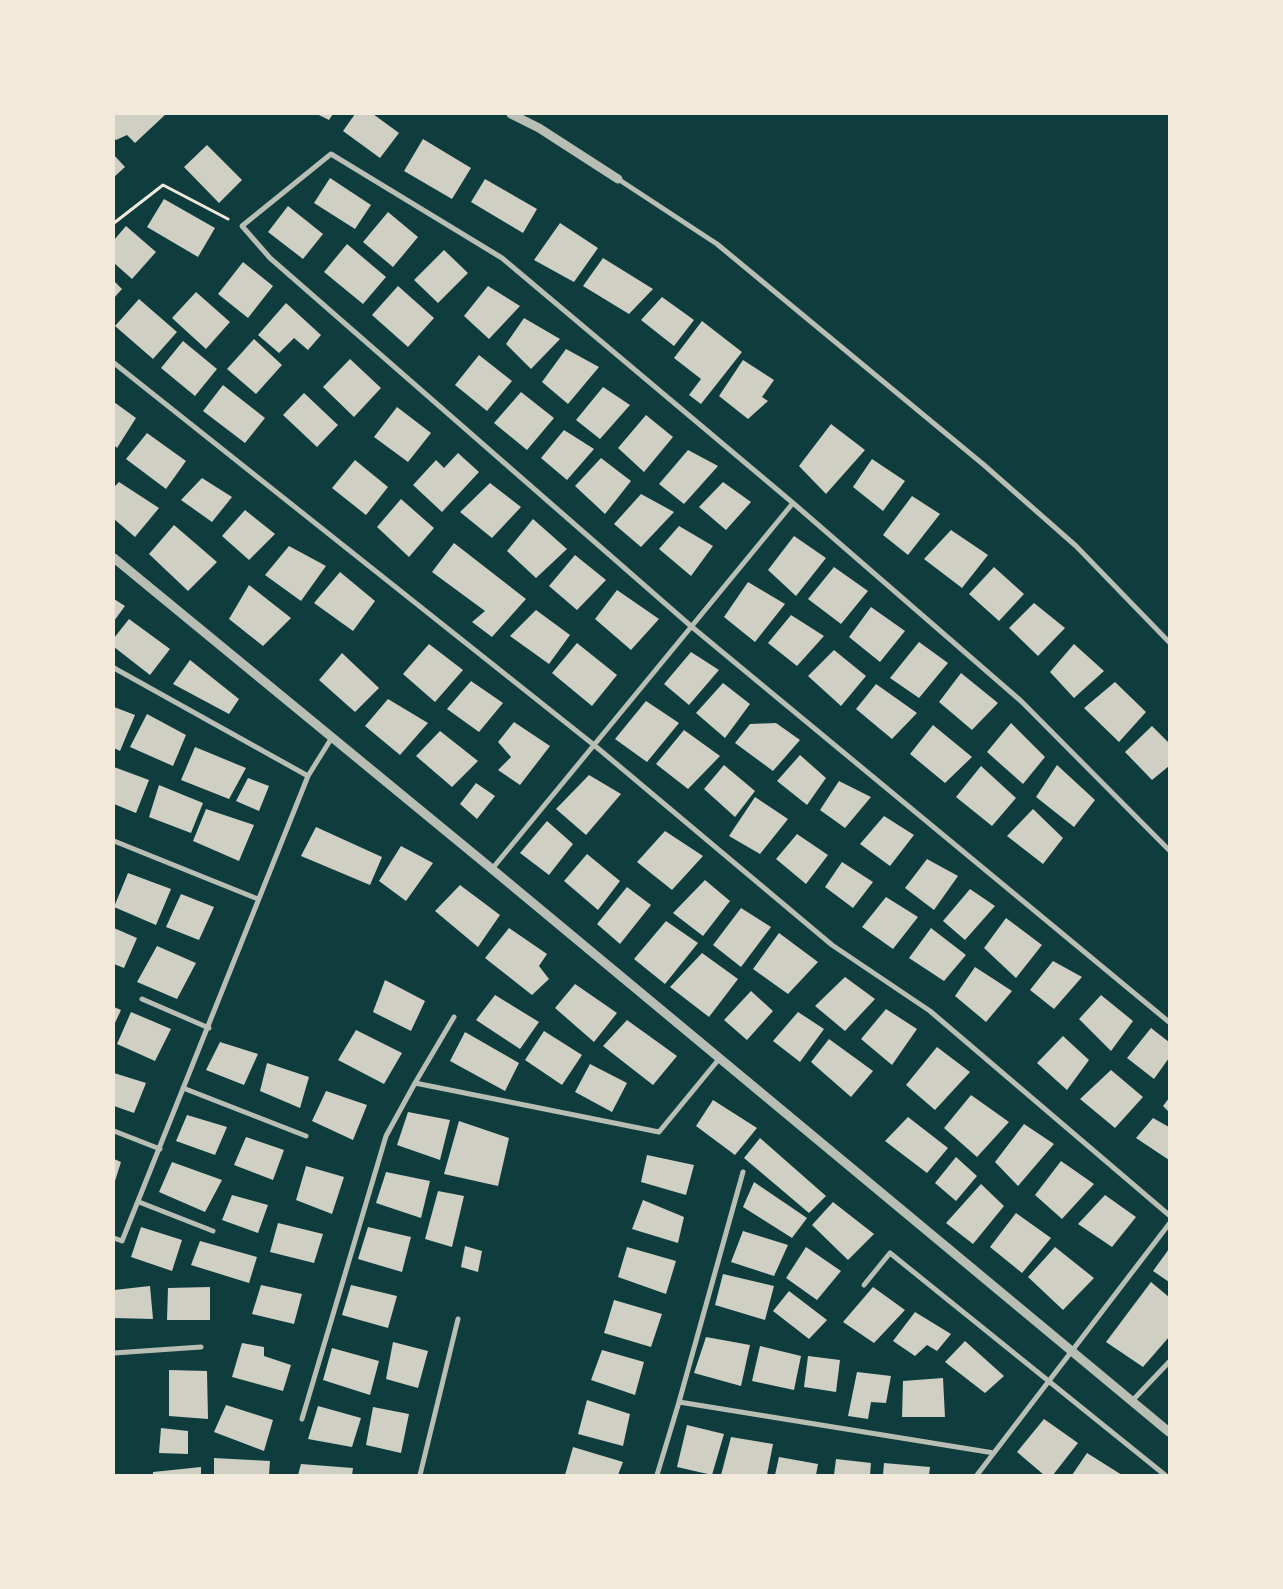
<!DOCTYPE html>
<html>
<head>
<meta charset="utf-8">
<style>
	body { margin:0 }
	#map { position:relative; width:1283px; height:1589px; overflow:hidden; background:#0f3d3e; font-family:Quicksand,sans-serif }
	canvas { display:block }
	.frame { position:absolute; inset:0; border:115px solid #f1e9da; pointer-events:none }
</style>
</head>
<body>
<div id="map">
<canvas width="1283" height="1589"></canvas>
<div class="frame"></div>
</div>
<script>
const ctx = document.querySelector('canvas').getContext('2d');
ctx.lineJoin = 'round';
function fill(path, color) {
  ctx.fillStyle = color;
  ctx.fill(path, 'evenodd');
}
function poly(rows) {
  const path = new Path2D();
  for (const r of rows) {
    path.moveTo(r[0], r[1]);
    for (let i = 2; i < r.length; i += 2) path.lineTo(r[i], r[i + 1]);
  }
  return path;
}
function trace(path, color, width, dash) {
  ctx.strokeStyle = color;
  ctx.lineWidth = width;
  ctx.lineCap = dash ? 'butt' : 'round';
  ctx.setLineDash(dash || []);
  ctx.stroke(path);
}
fill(poly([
	[114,114,166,114,135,143,127,135,116,140,114,138],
	[317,114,333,114,329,120],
	[355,114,373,114,399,133,380,158,343,131],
	[423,139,471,168,452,199,404,171],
	[207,145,242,180,219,203,184,167],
	[114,155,125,167,114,177],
	[330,178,371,205,355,229,314,203],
	[485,179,537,209,523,233,471,202],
	[164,199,215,228,198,257,147,227],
	[288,206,323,234,303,259,268,232],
	[388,212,418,237,393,267,363,242],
	[560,223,598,248,574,282,534,260],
	[126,226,156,252,132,279,114,263,114,240],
	[347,244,386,277,363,304,324,272],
	[444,250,468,273,438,303,414,280],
	[603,258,653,289,629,314,583,286],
	[243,262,273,286,248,318,218,294],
	[114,281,122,289,114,298],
	[398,286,434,318,408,347,372,315],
	[488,286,520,306,489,339,464,316],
	[196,292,230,322,206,349,172,318],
	[662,297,694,320,674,346,641,320],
	[139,299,177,332,153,359,115,326],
	[286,303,321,335,308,350,294,338,279,353,258,335],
	[524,318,560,339,531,369,506,344],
	[702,321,742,352,701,404,689,395,701,379,674,358],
	[254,339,282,365,256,394,227,369],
	[183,341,217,369,195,396,161,368],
	[566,349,599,367,568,404,542,382],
	[479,355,512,381,487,411,455,385],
	[350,359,381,388,354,417,323,387],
	[743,360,774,380,762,397,768,401,748,419,719,396],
	[223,385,265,418,245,443,203,411],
	[603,387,630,405,600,439,576,420],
	[521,392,554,418,527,450,494,423],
	[304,393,338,425,317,447,283,415],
	[114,402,136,418,117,448,114,445],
	[397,407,431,433,408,462,374,437],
	[646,415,673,437,644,472,618,448],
	[831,424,865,450,826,494,799,466],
	[564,430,594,449,567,480,541,458],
	[147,433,186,461,166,489,126,459],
	[688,450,718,466,684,504,659,484],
	[458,453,479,472,442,512,413,485,436,460,444,468],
	[601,458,631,481,605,514,575,486],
	[872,459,905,481,883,511,853,487],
	[355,460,388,487,366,515,332,488],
	[202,478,232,497,212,522,181,500],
	[119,482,159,508,135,537,114,519,114,487],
	[723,482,751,502,726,530,699,507],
	[490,483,521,507,492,538,460,512],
	[641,494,674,512,641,547,614,524],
	[912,496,940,514,908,555,883,535],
	[401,499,434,528,409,557,377,527],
	[245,510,275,534,249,560,222,536],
	[533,519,567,549,536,578,507,551],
	[174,525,217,562,188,591,149,554],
	[679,526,713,546,691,576,659,549],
	[951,530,988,555,962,588,924,559],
	[794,536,826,558,796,596,768,570],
	[454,543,526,599,492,637,472,622,485,611,432,572],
	[289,546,326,566,301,601,265,575],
	[575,555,606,580,577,610,549,586],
	[834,567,868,591,841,624,808,599],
	[994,567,1024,594,999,621,969,594],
	[340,572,375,601,353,631,314,603],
	[748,582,785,604,755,642,724,617],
	[249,585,291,618,263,646,229,619],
	[617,590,659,619,631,650,595,619],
	[114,599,125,606,114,621],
	[1034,603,1065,628,1038,656,1009,628],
	[871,607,905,631,880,662,849,637],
	[536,610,570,635,549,664,510,636],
	[791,615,824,636,797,666,768,643],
	[129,619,170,649,150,675,114,647,114,638],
	[919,642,948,663,919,698,890,678],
	[577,643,617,675,592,706,552,673],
	[429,644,463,670,435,702,403,674],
	[1074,644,1104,671,1074,698,1050,672],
	[834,650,866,676,841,706,808,676],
	[691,652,719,670,689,705,664,684],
	[342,653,379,688,355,712,319,680],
	[190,660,239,699,229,714,173,684],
	[961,673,998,703,972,730,939,702],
	[471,681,503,703,479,732,447,709],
	[1115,682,1146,712,1119,742,1084,708],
	[723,683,750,704,725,738,696,713],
	[876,684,917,713,892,739,856,709],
	[388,699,428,723,400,755,365,726],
	[646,701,679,723,647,762,615,739],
	[114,707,135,715,120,751,114,748],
	[147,714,186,735,173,766,130,747],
	[514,722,550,746,520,785,498,770,511,757,498,742],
	[776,723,800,740,773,771,735,743,750,724],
	[1011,723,1045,757,1023,784,987,752],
	[933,725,972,757,945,783,910,754],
	[1152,726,1169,743,1169,766,1152,780,1125,752],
	[684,730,720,756,688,789,656,764],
	[440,731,478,761,452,787,416,756],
	[195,747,246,768,229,799,181,780],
	[800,755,826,778,807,805,777,781],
	[724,765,755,791,735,817,704,789],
	[1057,765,1095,800,1074,827,1036,797],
	[981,766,1016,798,992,826,956,797],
	[114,767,149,780,136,813,114,804],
	[589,775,621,794,586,835,556,809],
	[248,778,269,786,259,811,236,801],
	[839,781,871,797,845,828,820,810],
	[476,783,495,796,477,819,460,804],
	[159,785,203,803,191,833,149,817],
	[755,797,788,819,760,854,729,836],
	[206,809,254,825,239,861,193,841],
	[1033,809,1063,838,1043,864,1007,836],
	[884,816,914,835,890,866,860,844],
	[547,821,573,844,549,875,520,853],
	[316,827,382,857,370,885,301,856],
	[665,831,703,856,672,890,637,862],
	[797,834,828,855,806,884,776,859],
	[401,846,433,863,406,901,379,881],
	[587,854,620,881,598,910,564,881],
	[927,859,958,876,934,910,905,888],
	[842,862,873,882,853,908,825,887],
	[128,873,171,889,156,925,114,907],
	[705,880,730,901,703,936,673,913],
	[460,885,500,915,478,947,435,911],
	[627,887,651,905,620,944,597,924],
	[970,889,995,906,965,940,943,921],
	[181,894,214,907,199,940,166,927],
	[886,897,918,917,893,949,862,927],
	[741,908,771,927,741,967,713,945],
	[1006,918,1042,945,1016,978,984,948],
	[666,921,698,943,665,984,634,959],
	[114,928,137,938,124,968,114,964],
	[509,928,547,954,539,966,549,979,532,995,485,958],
	[931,928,966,955,944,981,909,958],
	[779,933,818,962,788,994,753,969],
	[157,946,196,963,177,999,137,982],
	[702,953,738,979,709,1017,670,987],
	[1053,961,1082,977,1054,1009,1030,990],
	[975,967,1012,991,986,1022,955,996],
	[845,977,875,999,845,1031,815,1006],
	[385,980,425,1001,411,1031,373,1012],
	[575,984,617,1013,594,1042,555,1008],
	[751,991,773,1011,747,1040,724,1020],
	[495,995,539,1022,520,1049,476,1020],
	[1101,995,1133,1021,1111,1051,1079,1019],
	[114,1007,121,1010,114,1025],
	[886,1009,917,1029,892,1065,861,1039],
	[131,1012,171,1029,155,1061,117,1044],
	[798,1012,824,1029,800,1062,773,1041],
	[627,1020,677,1056,653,1085,603,1046],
	[1151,1028,1169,1042,1169,1058,1154,1079,1127,1058],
	[356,1030,402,1053,384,1084,338,1060],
	[544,1031,582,1055,562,1085,525,1060],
	[465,1032,519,1063,505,1091,450,1061],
	[1063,1036,1089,1060,1067,1090,1037,1063],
	[829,1039,873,1071,851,1097,811,1062],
	[220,1042,258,1054,244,1085,206,1070],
	[937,1047,970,1072,935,1110,906,1085],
	[267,1063,309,1077,300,1108,260,1091],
	[590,1064,627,1083,612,1112,575,1092],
	[1111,1070,1143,1097,1115,1128,1080,1099],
	[114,1073,146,1083,134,1113,114,1106],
	[326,1091,367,1105,353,1140,312,1121],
	[971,1095,1009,1122,977,1157,944,1128],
	[1169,1098,1169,1112,1163,1106],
	[713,1100,757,1128,735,1155,696,1126],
	[408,1112,450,1120,440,1160,397,1145],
	[187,1115,227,1127,215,1155,176,1141],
	[908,1117,948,1148,927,1173,885,1141],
	[1153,1118,1169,1127,1169,1160,1136,1138],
	[459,1121,509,1138,498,1186,444,1174],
	[1024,1124,1054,1144,1018,1186,995,1162],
	[246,1137,284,1150,273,1180,234,1165],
	[760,1138,826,1196,809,1213,744,1158],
	[647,1155,694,1165,686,1195,641,1182],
	[956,1157,977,1176,956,1201,935,1183],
	[114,1159,121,1162,114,1184],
	[1061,1161,1094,1184,1062,1219,1035,1195],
	[172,1162,222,1180,205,1212,159,1192],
	[306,1166,344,1177,332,1214,296,1200],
	[386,1172,430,1181,421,1218,376,1203],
	[754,1182,807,1218,792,1238,743,1207],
	[981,1184,1004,1206,973,1244,946,1223],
	[438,1191,464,1196,452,1247,425,1239],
	[232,1195,268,1205,258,1233,222,1220],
	[1105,1195,1136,1217,1112,1247,1078,1224],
	[643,1200,684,1217,678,1243,632,1229],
	[833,1202,874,1234,848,1260,812,1225],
	[1016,1213,1051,1238,1022,1273,990,1247],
	[278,1223,323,1234,314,1263,270,1252],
	[141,1227,182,1240,172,1271,131,1257],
	[368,1227,411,1237,402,1272,358,1259],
	[743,1231,788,1245,774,1276,731,1262],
	[200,1241,257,1257,249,1283,191,1265],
	[465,1246,482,1251,478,1272,461,1267],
	[627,1247,676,1261,666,1294,618,1277],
	[806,1247,841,1271,817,1300,786,1278],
	[1055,1247,1094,1278,1063,1310,1028,1277],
	[1169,1249,1169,1282,1153,1271],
	[723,1274,774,1286,765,1320,715,1305],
	[1151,1282,1169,1297,1169,1337,1143,1367,1106,1342],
	[261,1285,302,1294,294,1324,252,1314],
	[351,1285,397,1296,388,1328,342,1315],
	[150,1286,153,1319,114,1318,114,1290],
	[210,1287,210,1320,167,1320,168,1288],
	[873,1287,905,1310,874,1343,843,1322],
	[789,1291,827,1320,809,1339,773,1311],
	[614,1300,662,1314,651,1347,604,1333],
	[915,1312,951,1334,937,1351,927,1345,915,1356,893,1341],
	[706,1337,750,1345,741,1386,694,1373],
	[965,1341,1004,1376,985,1393,945,1362],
	[393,1342,428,1351,418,1388,386,1379],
	[242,1343,264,1347,264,1356,291,1365,283,1391,232,1377],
	[760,1346,801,1356,794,1390,752,1381],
	[332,1348,379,1361,370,1395,323,1380],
	[602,1350,644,1362,635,1395,591,1380],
	[808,1356,840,1360,836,1392,804,1387],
	[169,1370,207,1371,208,1419,169,1416],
	[857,1372,891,1376,886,1403,871,1402,868,1419,848,1416],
	[943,1378,945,1417,902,1417,903,1381],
	[587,1400,630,1414,623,1446,578,1434],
	[226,1405,273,1420,264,1451,214,1432],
	[318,1406,361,1418,352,1447,308,1439],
	[373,1407,409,1414,401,1453,366,1445],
	[1044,1419,1078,1443,1053,1475,1044,1475,1017,1452],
	[687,1425,724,1434,712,1475,677,1467],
	[161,1428,188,1431,188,1454,159,1453],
	[731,1437,773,1444,767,1475,721,1475],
	[573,1447,623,1462,618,1475,565,1475],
	[1087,1453,1122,1475,1072,1475],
	[779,1457,818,1464,816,1475,775,1475],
	[214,1458,270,1461,269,1475,214,1475],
	[836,1459,871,1463,870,1475,834,1475],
	[884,1463,930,1467,929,1475,883,1475],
	[301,1464,353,1468,352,1475,298,1475],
	[201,1467,201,1475,153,1475,153,1472]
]), '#cfcfc3');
trace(poly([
	[114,223,163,185,228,219]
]), '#f1e9da', 3);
trace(poly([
	[618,179,717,244,984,465,1076,546,1169,642],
	[114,363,594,745,793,503],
	[114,668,308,776,331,739],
	[114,841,258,899],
	[1169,850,1021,701,793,503,502,258,331,154,242,226,270,258,692,627,1169,1022],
	[492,869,594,745,832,945,930,1011,1169,1215],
	[142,999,209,1028],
	[415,1083,454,1017],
	[183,1088,306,1136],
	[114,1131,160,1149],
	[139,1202,213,1231],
	[114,1238,122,1241,308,776],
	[864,1285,890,1253,1165,1475],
	[114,1353,201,1347],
	[1132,1401,1169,1362],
	[679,1402,743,1172],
	[302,1419,386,1136,415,1083,659,1132,719,1059],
	[420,1475,458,1319],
	[657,1475,679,1402,994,1453],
	[977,1475,1169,1224]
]), '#b8beb3', 5);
trace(poly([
	[511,114,539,128,618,179],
	[114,558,492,869,1169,1432]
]), '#b8beb3', 9);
</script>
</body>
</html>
